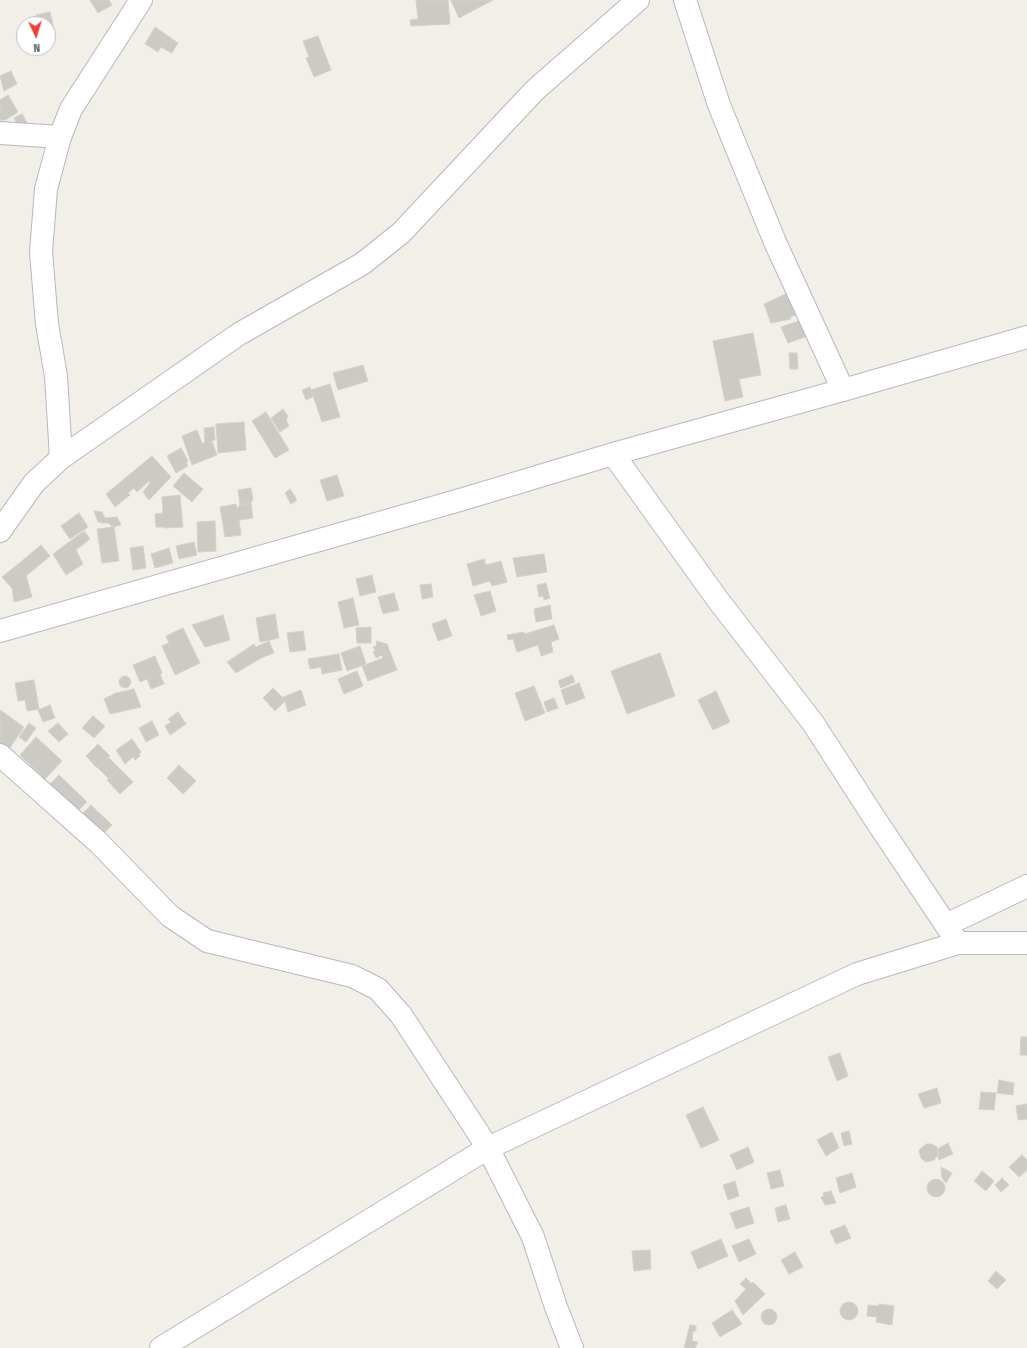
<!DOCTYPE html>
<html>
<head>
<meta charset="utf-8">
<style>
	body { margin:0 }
	#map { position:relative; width:1027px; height:1348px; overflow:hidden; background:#f1efe8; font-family:"Fira Sans Condensed",sans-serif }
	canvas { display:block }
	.north { position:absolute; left:16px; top:16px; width:40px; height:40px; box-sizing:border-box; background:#fff; border:1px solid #bfc1c3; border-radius:50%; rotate:176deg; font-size:11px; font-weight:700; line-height:16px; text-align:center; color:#5f6368 }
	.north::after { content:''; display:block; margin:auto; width:14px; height:18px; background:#ea4335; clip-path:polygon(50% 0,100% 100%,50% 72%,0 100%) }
</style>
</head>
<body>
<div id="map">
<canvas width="1027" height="1348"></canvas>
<div class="north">N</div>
</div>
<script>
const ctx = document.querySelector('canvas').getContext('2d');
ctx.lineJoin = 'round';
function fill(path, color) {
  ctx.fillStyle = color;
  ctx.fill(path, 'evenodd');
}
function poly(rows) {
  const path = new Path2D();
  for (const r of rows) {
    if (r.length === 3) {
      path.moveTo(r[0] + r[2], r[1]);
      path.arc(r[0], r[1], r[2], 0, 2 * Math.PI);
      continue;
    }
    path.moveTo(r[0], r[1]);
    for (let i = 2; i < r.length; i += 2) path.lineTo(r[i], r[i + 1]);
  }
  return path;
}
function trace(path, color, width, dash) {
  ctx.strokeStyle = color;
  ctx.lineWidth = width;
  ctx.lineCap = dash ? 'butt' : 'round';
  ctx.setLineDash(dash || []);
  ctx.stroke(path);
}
const building = poly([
	[90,0,109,0,112,5,98,13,90,0],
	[416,0,448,0,450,24,411,26,410,20,418,19,416,0],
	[451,0,493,0,459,18,451,0],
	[50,12,54,29,48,31,48,24,38,24,36,15,50,12],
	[155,27,178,43,172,53,161,47,158,52,145,44,155,27],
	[318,36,331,70,314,77,306,58,309,57,303,41,318,36],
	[11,71,17,84,4,91,0,76,11,71],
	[8,95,18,112,5,120,0,120,0,100,8,95],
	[22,114,30,128,22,132,14,118,22,114],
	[792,291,798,314,790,317,791,319,771,323,764,304,792,291],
	[801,320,808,336,788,343,781,327,801,320],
	[753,333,761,375,739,379,743,397,725,401,713,341,753,333],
	[789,353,797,353,798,369,790,369,789,353],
	[363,365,368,381,338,390,333,373,363,365],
	[330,384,340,417,322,422,311,390,330,384],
	[310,387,314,396,306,400,302,390,310,387],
	[283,409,288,416,286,420,289,426,280,432,271,418,283,409],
	[266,412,289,450,275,458,252,421,266,412],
	[244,422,246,450,218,453,216,424,244,422],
	[214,427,215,440,212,441,217,455,192,465,182,436,197,430,202,443,205,443,204,428,214,427],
	[181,448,188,461,186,462,188,466,176,473,167,456,181,448],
	[152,456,171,477,149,500,143,492,150,483,149,481,137,492,134,488,128,493,130,495,115,507,106,494,152,456],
	[184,473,203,489,192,502,173,486,184,473],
	[337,475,344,496,327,501,320,480,337,475],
	[251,488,253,500,251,501,251,503,240,505,238,490,251,488],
	[290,489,297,500,291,504,285,493,290,489],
	[180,495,183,527,164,528,164,527,156,527,155,514,163,513,162,497,180,495],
	[251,503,253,518,239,520,241,535,225,537,220,507,236,504,237,508,239,507,239,505,251,503],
	[94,511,102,512,105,518,117,517,121,525,112,527,109,523,101,523,101,522,98,522,94,511],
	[79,513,88,527,70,539,61,526,79,513],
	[215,521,216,551,198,552,197,522,215,521],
	[114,527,119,561,102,563,97,529,114,527],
	[84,531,90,539,76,550,83,564,66,575,53,554,84,531],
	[194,542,197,555,179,559,176,546,194,542],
	[41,545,50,556,26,576,17,565,41,545],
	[143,546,146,568,133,570,130,548,143,546],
	[169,548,173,563,155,568,151,554,169,548],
	[544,554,547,572,517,577,513,558,544,554],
	[484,559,486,565,501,561,507,582,492,586,490,581,473,586,467,564,484,559],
	[17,565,26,576,32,597,14,602,12,588,2,577,17,565],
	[372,575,376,592,360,596,356,579,372,575],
	[546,583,550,598,544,600,543,596,539,597,537,585,546,583],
	[431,584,433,597,422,599,420,585,431,584],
	[490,591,496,611,481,616,474,595,490,591],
	[394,593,399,610,383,614,378,597,394,593],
	[353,598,359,625,344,628,338,602,353,598],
	[550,605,552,619,536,622,534,609,550,605],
	[275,614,279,638,260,642,256,618,275,614],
	[223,615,230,640,205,647,192,625,223,615],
	[446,619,452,636,438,641,432,624,446,619],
	[554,625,559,639,551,642,553,652,541,656,538,645,517,652,513,639,508,640,507,635,524,632,525,634,554,625],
	[371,627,371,643,357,643,356,628,371,627],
	[183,628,200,663,175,675,162,646,169,643,166,636,183,628],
	[303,631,306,650,290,652,287,633,303,631],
	[269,641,274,653,261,658,236,673,227,662,254,644,256,647,269,641],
	[377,641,387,644,397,670,368,681,362,666,383,658,382,655,376,658,373,651,376,651,373,647,376,646,377,641],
	[360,646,366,664,347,671,341,653,360,646],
	[660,653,675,696,627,714,611,671,660,653],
	[339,654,342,670,322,674,321,667,310,669,308,659,339,654],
	[155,656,162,673,160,674,164,684,151,689,147,679,140,682,133,665,155,656],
	[357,671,363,686,344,694,338,679,357,671],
	[572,675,575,682,561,688,558,681,572,675],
	[125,682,6],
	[34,680,39,709,27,711,25,700,18,701,15,683,34,680],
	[579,683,585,698,566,705,561,690,579,683],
	[534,686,545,713,525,721,515,693,534,686],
	[273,688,284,699,283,697,301,690,306,705,288,712,285,701,275,711,263,698,273,688],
	[134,689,141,707,110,714,104,699,116,693,134,689],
	[716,691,730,722,713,730,698,700,716,691],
	[554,698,558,708,547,712,544,702,554,698],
	[50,705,55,718,43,722,38,710,50,705],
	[0,710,24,727,7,752,0,747,0,710],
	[178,712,186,724,170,735,165,726,171,722,168,719,178,712],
	[93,716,105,726,94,738,82,728,93,716],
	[152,721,159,735,146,742,139,728,152,721],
	[29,723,36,728,26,742,19,737,29,723],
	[58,723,68,734,59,742,48,731,58,723],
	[36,737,62,761,45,779,20,755,36,737],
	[132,739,141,752,139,754,140,756,135,760,133,757,125,764,116,750,132,739],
	[98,744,110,756,97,768,86,756,98,744],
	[108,757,120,769,109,779,98,768,108,757],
	[179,765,196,781,183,794,167,778,179,765],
	[120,769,133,782,120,794,107,780,120,769],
	[59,775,87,802,75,814,47,787,59,775],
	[91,805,112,825,100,837,79,817,91,805],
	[1021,1037,1027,1037,1027,1055,1020,1055,1021,1037],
	[840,1053,848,1076,837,1081,828,1057,840,1053],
	[999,1080,1014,1083,1013,1095,997,1093,999,1080],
	[937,1088,941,1103,924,1108,918,1094,937,1088],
	[981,1092,996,1093,994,1110,979,1109,981,1092],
	[1027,1104,1027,1119,1018,1120,1016,1106,1027,1104],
	[703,1107,719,1140,701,1148,686,1115,703,1107],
	[849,1131,852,1144,844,1146,841,1133,849,1131],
	[832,1132,839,1148,826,1156,817,1140,832,1132],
	[948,1143,953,1154,939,1160,938,1157,939,1148,948,1143],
	[927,1144,931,1144,937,1147,938,1155,934,1160,926,1162,921,1158,919,1151,921,1148,927,1144],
	[748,1147,754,1162,737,1170,730,1155,748,1147],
	[1022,1155,1027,1160,1027,1170,1019,1177,1009,1167,1022,1155],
	[941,1167,952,1173,946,1183,942,1178,941,1167],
	[780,1170,784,1186,771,1189,767,1173,780,1170],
	[982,1171,994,1181,986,1191,974,1181,982,1171],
	[852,1173,856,1187,840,1193,836,1178,852,1173],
	[1002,1178,1009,1185,1001,1192,995,1185,1002,1178],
	[936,1188,9],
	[735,1181,739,1196,728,1200,723,1185,735,1181],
	[831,1191,836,1203,825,1205,821,1197,824,1196,823,1193,831,1191],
	[786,1205,790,1219,778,1222,775,1208,786,1205],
	[749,1207,754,1223,736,1229,730,1213,749,1207],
	[845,1225,851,1238,836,1244,830,1231,845,1225],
	[721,1239,728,1256,698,1269,691,1252,721,1239],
	[749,1239,756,1254,739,1262,732,1246,749,1239],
	[650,1250,651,1269,634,1271,632,1251,650,1250],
	[795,1252,803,1267,789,1274,781,1260,795,1252],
	[996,1271,1006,1280,997,1289,988,1281,996,1271],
	[746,1278,752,1284,753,1282,765,1294,743,1315,735,1301,746,1289,740,1284,746,1278],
	[849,1311,9],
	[879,1304,894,1306,892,1325,876,1322,877,1317,867,1316,868,1305,879,1306,879,1304],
	[769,1317,8],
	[732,1310,742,1324,720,1337,712,1323,732,1310],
	[690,1325,696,1326,696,1331,693,1331,692,1341,698,1342,695,1348,684,1348,690,1325]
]);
fill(building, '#cccac5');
trace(building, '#d6d1c6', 1);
const street = poly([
	[685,0,719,105,775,242,843,390],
	[0,133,60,137],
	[61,458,56,376,47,324,41,252,46,189,60,137,71,109,141,0],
	[0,531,34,483,61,458,239,334,362,264,401,233,535,90,638,0],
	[0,755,99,843,170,916,207,941,352,976,378,989,401,1015,488,1148,533,1237,556,1307,572,1348],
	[946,925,1027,886]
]);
const secondary = poly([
	[613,454,718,600,813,723,875,819,958,943,1027,943],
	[0,631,460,500,613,454,843,390,1027,337],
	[161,1348,488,1148,857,974,958,943]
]);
trace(street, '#b5b8bc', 24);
trace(secondary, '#b6babf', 24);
trace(street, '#fff', 22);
trace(secondary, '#fff', 22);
</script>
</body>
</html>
